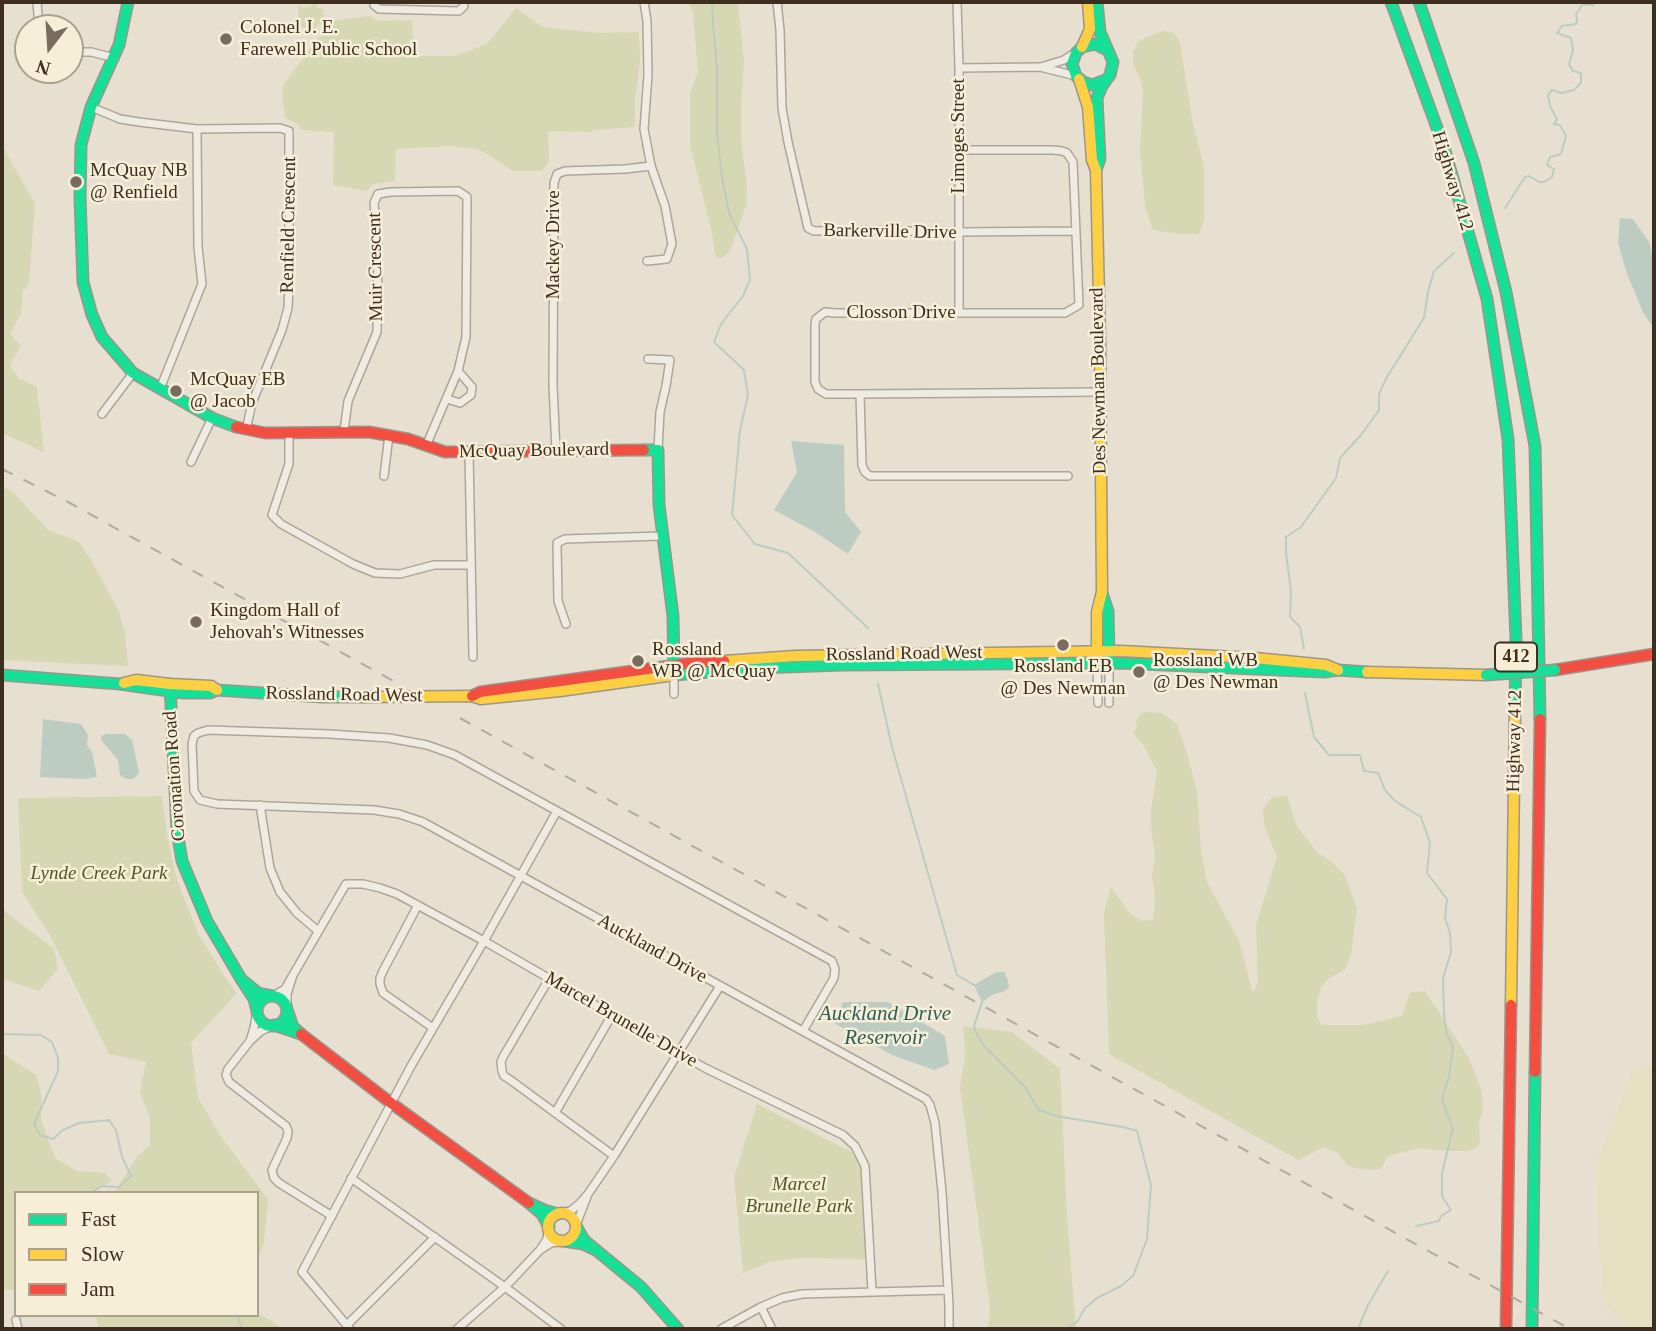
<!DOCTYPE html>
<html>
<head>
<meta charset="utf-8">
<style>
	body { margin:0 }
	#map { position:relative; width:1656px; height:1331px; overflow:hidden; background:#e7e0d1; font-family:Georgia,serif }
	canvas { display:block }
	.frame { position:absolute; inset:0; border:4px solid #3d2e20; pointer-events:none }
	.legend { position:absolute; left:14px; top:1191px; width:245px; height:126px; box-sizing:border-box; background:#f7eed8; border:2px solid #ada18e; margin:0; padding:9px 12px; list-style:none; font-size:21px; color:#3d2e20 }
	.legend li { display:flex; align-items:center; gap:14px; height:35px }
	.legend b { width:35px; border:2px solid #ada18e }
	.north { position:absolute; left:14px; top:14px; width:70px; height:70px; box-sizing:border-box; background:#f7eed8; border:2px solid #ada18e; border-radius:50%; rotate:197deg; font-size:19px; font-weight:700; line-height:28px; text-align:center; color:#3d2e20 }
	.north::after { content:''; display:block; margin:auto; width:24px; height:32px; background:#786c5e; clip-path:polygon(50% 0,100% 100%,50% 72%,0 100%) }
</style>
</head>
<body>
<div id="map">
<canvas width="1656" height="1331"></canvas>
<div class="frame"></div>
<ul class="legend">
<li><b style="height:9px;background:#16e098"></b>Fast</li>
<li><b style="height:9px;background:#ffcf43"></b>Slow</li>
<li><b style="height:9px;background:#f24e42"></b>Jam</li>
</ul>
<div class="north">N</div>
</div>
<script>
const ctx = document.querySelector('canvas').getContext('2d');
ctx.lineJoin = 'round';
function fill(path, color) {
  ctx.fillStyle = color;
  ctx.fill(path, 'evenodd');
}
function poly(rows) {
  const path = new Path2D();
  for (const r of rows) {
    if (r.length === 3) {
      path.moveTo(r[0] + r[2], r[1]);
      path.arc(r[0], r[1], r[2], 0, 2 * Math.PI);
      continue;
    }
    path.moveTo(r[0], r[1]);
    for (let i = 2; i < r.length; i += 2) path.lineTo(r[i], r[i + 1]);
  }
  return path;
}
function trace(path, color, width, dash) {
  ctx.strokeStyle = color;
  ctx.lineWidth = width;
  ctx.lineCap = dash ? 'butt' : 'round';
  ctx.setLineDash(dash || []);
  ctx.stroke(path);
}
function label(font, color, halo, rows, align = 'center') {
  ctx.font = font + ' Georgia,serif';
  ctx.lineWidth = 5;
  ctx.setLineDash([]);
  ctx.textBaseline = 'middle';
  ctx.strokeStyle = halo;
  ctx.fillStyle = color;
  for (const [text, x, y, turn = 0] of rows) {
    ctx.save();
    ctx.translate(x, y);
    ctx.rotate((+turn || 0) * Math.PI / 180);
    ctx.textAlign = isNaN(turn) ? turn : align;
    if (halo) ctx.strokeText(text, 0, 0);
    ctx.fillText(text, 0, 0);
    ctx.restore();
  }
}
fill(poly([
	[1654,1067,1654,1329,1630,1329,1605,1305,1598,1240,1596,1164,1634,1068]
]), '#e6dfc2');
fill(poly([
	[688,2,738,2,744,62,741,105,741,140,746,178,747,203,730,251,722,258,716,258,712,233,690,145,690,93,698,72,693,13],
	[313,3,317,4,317,8,323,9,324,14,322,19,324,22,323,26,318,24,314,34,298,26,298,7,299,6,303,8,312,6],
	[516,8,543,27,599,33,639,32,640,62,635,100,635,127,593,130,593,132,548,131,549,161,542,171,513,171,486,153,476,149,451,146,396,149,395,181,373,184,367,191,333,185,334,132,301,130,298,124,285,118,282,91,284,84,331,21,370,16,378,21,412,20,414,56,455,56,487,44],
	[1162,31,1174,33,1180,42,1192,119,1204,167,1204,221,1199,234,1179,234,1153,230,1145,206,1140,150,1143,92,1140,78,1133,65,1133,51,1138,41],
	[2,140,3,147,35,204,29,282,26,289,23,290,21,314,10,334,21,346,10,365,13,371,20,379,37,387,44,452,2,433],
	[2,486,13,492,48,530,78,541,92,561,119,612,125,633,128,666,2,660],
	[1148,712,1162,713,1177,724,1187,753,1197,792,1201,849,1207,882,1239,941,1253,993,1258,983,1256,925,1277,857,1264,825,1263,809,1271,798,1287,795,1296,825,1317,852,1332,862,1344,874,1357,908,1351,954,1345,970,1331,977,1321,986,1317,1001,1317,1016,1321,1025,1364,1025,1402,1016,1410,993,1425,991,1469,1058,1482,1092,1483,1109,1479,1123,1480,1143,1476,1148,1467,1151,1448,1151,1419,1148,1388,1156,1381,1169,1366,1170,1348,1166,1336,1152,1324,1147,1298,1160,1109,1054,1104,913,1111,887,1128,911,1141,921,1153,920,1155,900,1152,876,1155,861,1150,816,1157,770,1143,745,1133,733,1137,727,1136,720,1141,713],
	[162,796,167,835,176,876,187,906,199,935,228,982,237,993,191,1043,198,1098,221,1137,268,1199,264,1242,257,1264,257,1193,114,1193,137,1157,150,1145,150,1118,140,1093,146,1062,109,1054,51,937,22,892,18,798],
	[2,909,54,949,58,969,39,991,2,979],
	[963,1026,1012,1032,1060,1069,1067,1217,1076,1329,988,1329,990,1308,960,1087,965,1056],
	[2,1053,36,1075,41,1093,41,1120,55,1158,77,1171,105,1173,112,1180,97,1190,81,1193,16,1193,16,1291,2,1289],
	[757,1104,859,1156,864,1171,869,1259,801,1258,770,1262,743,1273,734,1177],
	[257,1312,283,1329,98,1329,96,1315,257,1315]
]), '#d6d7b3');
fill(poly([
	[1620,218,1633,219,1649,242,1654,261,1654,329,1644,314,1627,274,1618,243],
	[791,441,844,445,845,512,861,532,848,554,815,532,774,510,797,472],
	[43,719,81,724,88,735,87,745,92,752,97,777,83,779,40,777],
	[106,734,125,734,132,740,139,772,137,776,133,779,126,779,120,775,118,760,101,740,101,736],
	[996,972,1004,972,1008,980,1009,987,1005,991,992,995,982,1002,974,985],
	[843,1002,888,1002,945,1036,949,1064,934,1070,892,1055,834,1023]
]), '#bcccc2');
trace(poly([
	[712,2,713,24,717,67,717,134,722,176,729,213,747,249,750,280,743,296,721,324,714,342,744,370,748,395,740,430,732,515,755,544,788,553,868,628],
	[1505,208,1525,177,1529,176,1539,182,1544,182,1552,177,1554,169,1547,165,1550,157,1561,154,1566,136,1560,125,1554,124,1557,119,1550,106,1548,95,1552,90,1561,93,1574,90,1581,83,1581,73,1573,71,1569,64,1573,50,1571,38,1557,33,1562,26,1576,24,1577,19,1576,14,1583,4,1593,5,1595,2],
	[1304,649,1300,627,1290,617,1291,591,1286,553,1286,537,1301,527,1336,478,1340,458,1361,435,1379,410,1379,394,1387,377,1424,318,1428,292,1434,271,1454,253],
	[878,684,892,747,957,975,974,985],
	[1305,693,1314,737,1329,755,1360,755,1364,771,1378,773,1385,790,1395,801,1421,817,1430,843,1427,873,1447,899,1445,918,1450,933,1451,952,1443,978,1444,1015,1446,1031,1453,1048,1449,1076,1442,1100,1453,1129,1442,1173,1442,1196,1451,1210,1441,1216,1439,1221,1416,1226],
	[982,1002,974,1026,975,1031,984,1046,1025,1087,1038,1109,1056,1116,1123,1127,1137,1131,1151,1185,1147,1239,1133,1276,1121,1286,1097,1298,1085,1308,1077,1322,1065,1329],
	[2,1034,41,1035,52,1042,58,1058,58,1071,34,1124,40,1135,53,1139,63,1130,79,1123,109,1120,116,1130,122,1157,131,1176,119,1187,102,1186,91,1193],
	[237,1315,242,1329],
	[1358,1329,1368,1305,1388,1271]
]), '#bcccc2', 2);
const street = poly([
	[37,2,39,28],
	[374,2,374,5,379,9,459,11,464,6,464,2],
	[644,2,647,21,648,75,644,129,651,166,665,206,672,244,667,259,647,261],
	[777,2,780,30,782,108,788,142,808,228,814,231,851,230,959,232,1075,231],
	[957,2,959,68,959,312],
	[70,52,91,52,115,58],
	[1041,67,1064,60,1075,53],
	[959,68,1040,67,1076,76],
	[91,107,120,119,139,122,197,129,280,128,289,131,289,286,288,308,282,330,252,403,246,430],
	[959,150,1053,150,1062,151,1067,153,1073,162,1079,305,1065,313,835,313,825,312,816,319,815,325,815,382,818,389,826,394,860,394,1100,392],
	[648,359,670,360,666,386,660,412,658,450],
	[160,389,202,284,198,247,197,129],
	[860,394,862,465,865,472,870,476,1068,476],
	[447,399,460,403,471,395,472,387,458,371],
	[102,414,133,373],
	[344,431,348,401,377,332,378,249,374,203,378,194,391,192,458,191,467,197,466,337,458,371,426,446],
	[289,433,289,464,272,515,281,524,353,564,375,573,400,574,434,565,470,565],
	[556,451,553,385,554,183,557,174,565,171,625,169,651,166],
	[469,453,473,657],
	[191,462,212,418],
	[384,476,389,435],
	[566,624,558,601,557,543,565,539,662,536],
	[1097,663,1098,703],
	[1109,663,1109,703],
	[674,694,674,675],
	[260,805,270,868,280,892,297,913,318,931],
	[557,811,455,755,427,745,389,738,329,734,208,730,198,733,194,736,192,744,194,791,200,800,217,804,374,810,399,814,423,822,926,1099,930,1105,935,1123,942,1192,949,1305,949,1329],
	[418,905,383,971,380,978,380,984,383,993,433,1028],
	[293,975,346,884,363,884,380,888,397,894,484,941,705,1068,843,1135,855,1146,865,1166,872,1291],
	[549,979,503,1057,501,1062,502,1071,504,1076,509,1079,614,1156],
	[273,996,285,989,293,975,287,994,287,1008],
	[257,1011,254,1028,250,1041,261,1031,274,1025],
	[250,1041,228,1069,226,1075,229,1082,286,1126,288,1131,287,1138,272,1170,274,1178,279,1183,332,1216],
	[555,1113,612,1015],
	[351,1178,505,1287,561,1329],
	[588,1194,614,1156,720,986],
	[563,1213,572,1210,579,1204,588,1194,576,1225],
	[549,1227,547,1239,540,1250,551,1243,564,1241],
	[761,1307,772,1329],
	[16,1320,18,1329],
	[347,1325,435,1237],
	[350,1329,302,1272,411,1066,484,941,557,811,832,961,835,969,834,978,803,1031],
	[457,1329,505,1287,540,1250],
	[721,1329,761,1307,782,1298,802,1294,947,1290]
]);
const fast = poly([
	[128,2,119,45,91,107,81,145,80,198,83,282,92,315,102,337,133,373,212,418,236,427],
	[1391,2,1444,147,1487,299,1508,439,1516,639,1515,709],
	[1419,2,1474,163,1506,292,1535,446,1540,719],
	[1105,80,1092,85,1083,82,1076,76,1072,64,1076,53,1082,47,1095,44,1107,50],
	[1096,170,1100,159,1097,98,1102,86,1110,75,1113,62,1100,32,1097,2],
	[644,450,658,450,659,505,673,616,674,675],
	[1102,593,1108,611,1109,657],
	[2,675,120,684,183,693,210,693,217,690,322,697,364,697],
	[674,675,756,668,843,665,1120,663,1324,672,1338,670,1367,672],
	[170,684,177,831,182,861,207,921,241,979],
	[272,1011,15],
	[257,1011,254,999,241,979,258,993,273,996],
	[274,1025,301,1034,293,1027,288,1012],
	[549,1227,542,1214,529,1203,544,1210,558,1214],
	[564,1241,583,1244,596,1250,584,1240,576,1226],
	[596,1250,641,1287,678,1329],
	[1532,1329,1535,1072]
]);
const slow = poly([
	[1082,47,1090,29,1088,2],
	[1079,79,1088,107,1092,160,1096,170,1100,341,1102,592,1097,612,1097,657],
	[724,661,795,656,1121,651,1255,658,1326,665,1338,670],
	[1367,672,1486,675],
	[124,683,136,680,170,684,211,686,217,690],
	[364,697,472,696,481,699,560,691,674,675],
	[1511,1005,1515,709],
	[562,1227,14]
]);
const jam = poly([
	[236,427,265,433,369,432,408,439,445,452,644,450],
	[1555,670,1654,654],
	[472,696,480,692,691,663,724,661],
	[301,1034,391,1103,529,1203],
	[1535,1072,1540,719],
	[1506,1329,1511,1005]
]);
trace(street, '#ada599', 10);
trace(fast, '#9c958a', 13);
trace(slow, '#9c958a', 13);
trace(jam, '#9c958a', 13);
trace(street, '#efebe3', 7);
trace(fast, '#16e098', 10);
trace(slow, '#ffcf43', 10);
trace(jam, '#f24e42', 10);
trace(poly([
	[2,469,68,502,397,683],
	[460,718,1570,1329]
]), '#afaaa2', 2, [12, 12]);
const fastBridge = poly([
	[1486,675,1555,670]
]);
trace(fastBridge, '#9c958a', 13, []);
trace(fastBridge, '#16e098', 10);
for (const [x, y, r, color] of [
	[226,39,7,"#786c5e"],
	[76,182,7,"#786c5e"],
	[176,391,7,"#786c5e"],
	[196,622,7,"#786c5e"],
	[1063,645,7,"#786c5e"],
	[638,661,7,"#786c5e"],
	[1139,672,7,"#786c5e"]
]) {
  const dot = new Path2D();
  dot.arc(x, y, r, 0, 2 * Math.PI);
  ctx.fillStyle = color;
  ctx.fill(dot);
  trace(dot, '#f7eed8', 2.5);
}
for (const [x, y, w] of [
	[1516,657,42]
]) {
  const box = new Path2D();
  box.roundRect(x - w / 2, y - 14.5, w, 29, 5);
  ctx.fillStyle = '#f7eed8';
  ctx.fill(box);
  trace(box, '#3d2e20', 2);
}
label('bold 18px', '#3d2e20', null, [
	["412",1516,657]
]);
label('19px', '#3d2e20', '#f7eed8', [
	["Colonel J. E.",240,28],
	["Farewell Public School",240,50],
	["McQuay NB",90,171],
	["@ Renfield",90,193],
	["McQuay EB",190,380],
	["@ Jacob",190,402],
	["Kingdom Hall of",210,611],
	["Jehovah's Witnesses",210,633],
	["Rossland",652,650],
	["WB @ McQuay",652,672],
	["Rossland WB",1153,661],
	["@ Des Newman",1153,683],
	["Rossland EB",1063,667,"center"],
	["@ Des Newman",1063,689,"center"]
], 'left');
label('19px', '#3d2e20', '#f7eed8', [
	["Limoges Street",959,136,-90],
	["Highway 412",1452,181,73],
	["Renfield Crescent",289,225,-89],
	["Barkerville Drive",890,232,1],
	["Mackey Drive",554,245,-90],
	["Muir Crescent",376,267,-91],
	["Closson Drive",901,313],
	["Des Newman Boulevard",1099,381,-91],
	["McQuay Boulevard",534,451,-1],
	["Rossland Road West",904,654,-1],
	["Rossland Road West",344,695,1],
	["Highway 412",1515,741,-89],
	["Coronation Road",175,776,-94],
	["Auckland Drive",652,949,29],
	["Marcel Brunelle Drive",621,1020,30]
]);
label('italic 19px', '#4d5a26', '#f7eed8', [
	["Lynde Creek Park",99,874],
	["Marcel",799,1185],
	["Brunelle Park",799,1207]
]);
label('italic 21px', '#2f5d5a', '#f7eed8', [
	["Auckland Drive",885,1014],
	["Reservoir",885,1038]
]);
</script>
</body>
</html>
